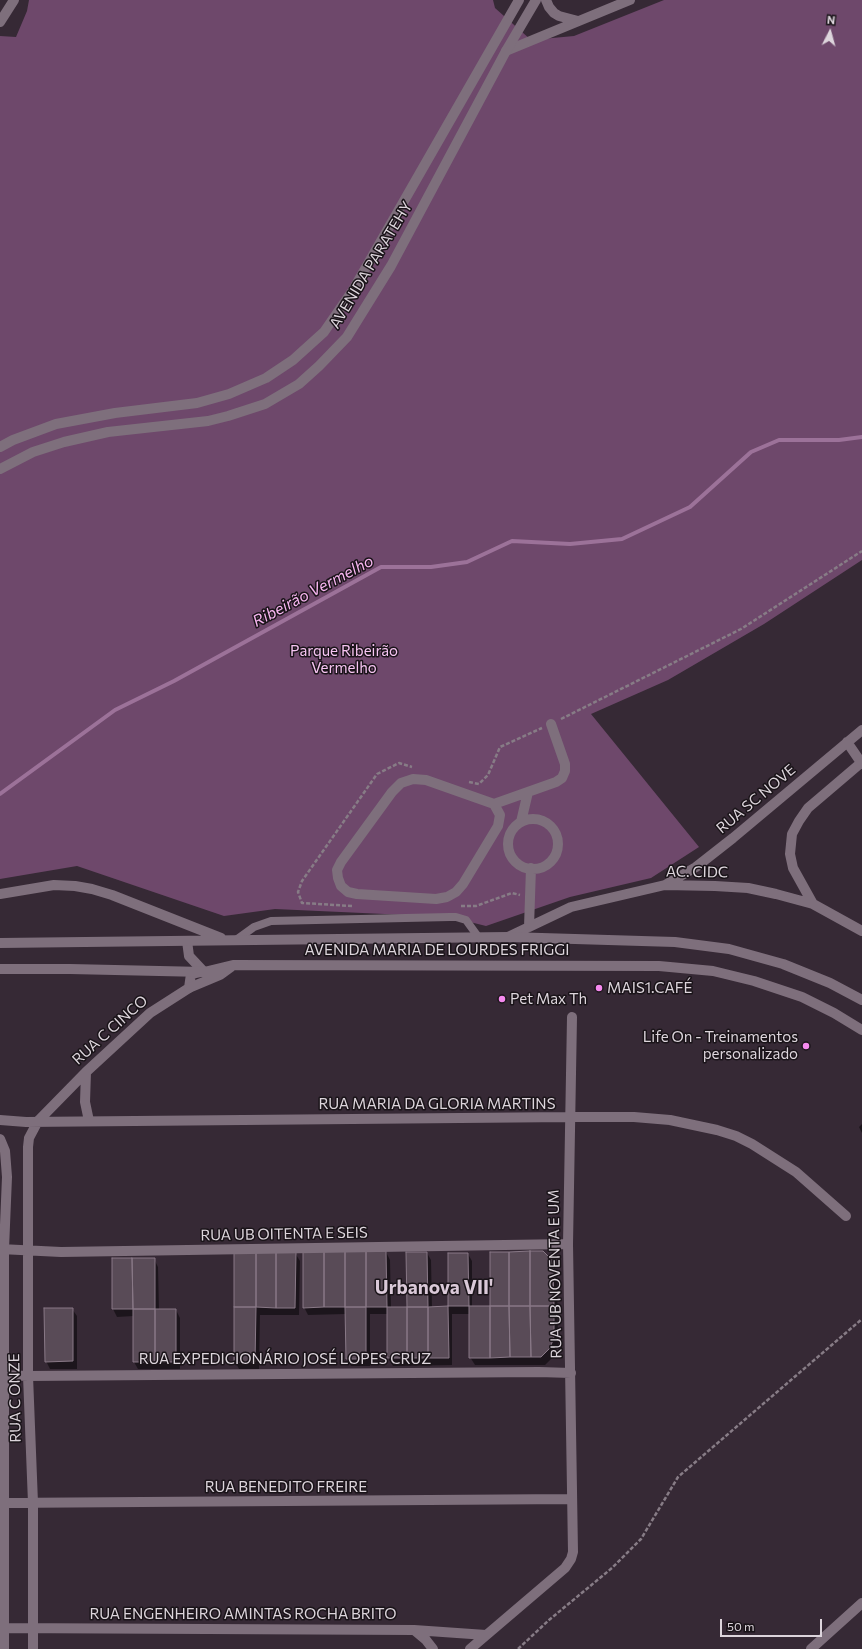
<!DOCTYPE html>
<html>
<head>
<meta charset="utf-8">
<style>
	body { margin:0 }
	#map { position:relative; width:862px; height:1649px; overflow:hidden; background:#362935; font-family:Commissioner,sans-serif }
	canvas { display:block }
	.north { position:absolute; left:810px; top:12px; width:40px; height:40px; -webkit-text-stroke:3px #1a1419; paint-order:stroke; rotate:6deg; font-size:11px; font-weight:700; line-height:16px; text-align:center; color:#ddd5dc }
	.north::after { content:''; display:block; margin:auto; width:14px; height:18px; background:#ddd5dc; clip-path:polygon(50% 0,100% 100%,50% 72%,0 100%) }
	.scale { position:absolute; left:720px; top:1619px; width:102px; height:18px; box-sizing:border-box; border:2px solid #ddd5dc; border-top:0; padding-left:5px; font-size:12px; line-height:14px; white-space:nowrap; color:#ddd5dc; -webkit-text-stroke:3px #1a1419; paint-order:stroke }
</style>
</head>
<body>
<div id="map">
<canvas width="862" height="1649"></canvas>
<div class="north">N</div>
<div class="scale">50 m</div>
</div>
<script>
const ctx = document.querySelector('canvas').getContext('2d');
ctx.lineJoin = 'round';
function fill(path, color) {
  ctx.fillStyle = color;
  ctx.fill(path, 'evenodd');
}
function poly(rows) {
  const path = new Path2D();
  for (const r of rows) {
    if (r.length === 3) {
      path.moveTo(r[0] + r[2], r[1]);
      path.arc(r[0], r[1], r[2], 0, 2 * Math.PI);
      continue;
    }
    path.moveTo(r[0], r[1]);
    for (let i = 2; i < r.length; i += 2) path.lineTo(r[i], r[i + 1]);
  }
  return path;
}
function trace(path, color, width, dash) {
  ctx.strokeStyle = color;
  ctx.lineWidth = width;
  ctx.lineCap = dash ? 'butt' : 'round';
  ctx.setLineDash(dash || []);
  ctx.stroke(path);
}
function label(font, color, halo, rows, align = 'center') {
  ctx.font = font + ' Commissioner,sans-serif';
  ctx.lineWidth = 3;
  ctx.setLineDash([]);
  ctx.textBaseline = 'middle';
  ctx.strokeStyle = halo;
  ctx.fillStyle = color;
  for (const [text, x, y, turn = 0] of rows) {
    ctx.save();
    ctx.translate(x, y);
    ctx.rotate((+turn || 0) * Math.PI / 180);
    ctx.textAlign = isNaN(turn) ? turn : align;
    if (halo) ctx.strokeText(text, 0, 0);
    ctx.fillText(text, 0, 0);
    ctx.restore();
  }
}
fill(poly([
	[29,0,493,0,495,8,531,40,574,36,664,0,862,0,862,560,764,624,668,680,591,714,699,847,651,878,570,897,486,926,450,917,275,909,224,916,77,866,0,879,0,36,16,37,27,11]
]), '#6e486b');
fill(poly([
	[862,1124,862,1133,859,1127],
	[386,1252,390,1260,391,1308,408,1308,427,1253,431,1260,432,1307,449,1307,449,1254,468,1254,472,1261,472,1307,491,1307,550,1259,557,1274,558,1345,554,1356,545,1365,475,1365,470,1357,470,1314,452,1314,452,1365,393,1366,388,1358,388,1314,370,1314,370,1366,351,1366,347,1359,346,1314,308,1315,304,1307],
	[235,1253,295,1253,300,1261,299,1315,260,1315,259,1369,239,1369,235,1361],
	[113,1259,154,1259,158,1267,159,1310,176,1310,180,1318,180,1369,138,1369,134,1362,134,1316,117,1317,113,1309],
	[72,1309,77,1316,77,1369,50,1369,46,1361]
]), '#0007');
trace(poly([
	[0,794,115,710,174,681,381,567,431,567,467,562,512,541,570,544,622,539,690,507,751,452,779,440,839,440,862,437]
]), '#9c7299', 4);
const building = poly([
	[324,1251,324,1307,303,1308,303,1252,324,1251],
	[324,1251,345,1251,345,1307,324,1307,324,1251],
	[345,1251,366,1251,366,1307,345,1307,345,1251],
	[366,1251,386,1251,387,1307,366,1307,366,1251],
	[530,1251,543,1251,551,1259,553,1266,554,1306,530,1306,530,1251],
	[530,1251,530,1306,509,1306,509,1252,530,1251],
	[234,1252,256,1252,256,1307,234,1307,234,1252],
	[256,1252,276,1252,276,1308,256,1307,256,1252],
	[276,1252,296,1252,295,1308,276,1308,276,1252],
	[406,1252,427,1252,428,1307,407,1307,406,1252],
	[490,1252,509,1252,509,1306,490,1306,490,1252],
	[448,1253,468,1253,469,1306,448,1306,448,1253],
	[112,1258,132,1258,133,1309,112,1309,112,1258],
	[132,1258,155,1258,155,1309,133,1309,132,1258],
	[448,1306,449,1358,428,1358,428,1307,448,1306],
	[469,1306,490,1306,490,1358,469,1358,469,1306],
	[490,1306,509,1306,510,1357,490,1358,490,1306],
	[509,1306,530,1306,531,1357,510,1357,509,1306],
	[530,1306,554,1306,554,1337,550,1348,541,1357,531,1357,530,1306],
	[234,1307,256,1307,255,1362,234,1362,234,1307],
	[345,1307,366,1307,366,1359,346,1359,345,1307],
	[387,1307,407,1307,407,1358,387,1358,387,1307],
	[407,1307,428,1307,428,1358,407,1358,407,1307],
	[44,1308,73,1308,73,1361,45,1362,44,1308],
	[133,1309,155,1309,155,1362,133,1362,133,1309],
	[155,1309,176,1309,176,1362,155,1362,155,1309]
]);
fill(building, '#594b57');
trace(building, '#897987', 1);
trace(poly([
	[561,719,741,629,862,551],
	[469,782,479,784,488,775,500,747,542,728],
	[352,906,302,903,298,892,302,881,377,774,399,763,412,767],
	[461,906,476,906,512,893,520,895],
	[518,1649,549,1620,612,1568,641,1539,678,1477,862,1319]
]), '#877c86', 2.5, [4, 2]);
trace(poly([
	[236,940,254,927,271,921,450,917,456,917,466,920,479,938]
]), '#7e6f7c', 8);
trace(poly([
	[546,0,549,7,554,13,559,16,578,21],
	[0,22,14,0],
	[506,51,630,0],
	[847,742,862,764],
	[494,804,500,815,498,826,463,884,456,892,447,897,436,899,357,894,348,892,341,886,338,878,337,870,341,862,392,792,401,783,413,779,426,780,494,804,556,782,562,778,565,771,565,764,551,724],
	[533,844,25],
	[521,822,528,792],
	[665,885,696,867,733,838,862,730],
	[813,904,793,868,790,854,792,834,799,821,808,808,862,762],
	[529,927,531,868],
	[508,937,571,907,665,885,715,886,748,888,776,894,813,904,862,931],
	[187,941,189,956,204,972],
	[86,1072,85,1102,89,1121],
	[0,1120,26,1122,569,1117,634,1117,670,1120,717,1130,736,1136,752,1144,796,1172,846,1216],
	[0,1139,5,1151,7,1177,4,1249,4,1649],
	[0,1249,61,1252,568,1244],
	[0,1375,28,1376,539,1372,571,1373],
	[0,1503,572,1499],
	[0,1628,414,1630,486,1635],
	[414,1630,426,1640,433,1649],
	[33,1649,33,1503,28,1376,28,1147,29,1138,38,1121,86,1072,150,1013,189,988,191,974,200,972],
	[470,1649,565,1568,571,1559,573,1552,568,1244,572,1017],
	[811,1649,862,1603]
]), '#7e6f7c', 10);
trace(poly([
	[0,447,13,440,56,424,115,413,197,403,229,394,266,378,293,360,324,332,353,290,519,0],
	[0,469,33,452,64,442,108,432,208,421,228,416,265,404,299,384,319,366,347,337,391,266,506,51,536,0],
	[0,894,54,885,75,886,92,889,112,895,221,938],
	[0,943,508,937,675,942,729,949,783,964,830,983,862,1000],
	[0,969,70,969,204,972,233,965,659,966,713,971,754,981,802,997,834,1013,862,1030],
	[189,988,220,975,231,967]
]), '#7e6f7c', 10);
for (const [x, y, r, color] of [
	[599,988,4,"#f589ee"],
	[502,999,4,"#f589ee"],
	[806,1046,4,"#f589ee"]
]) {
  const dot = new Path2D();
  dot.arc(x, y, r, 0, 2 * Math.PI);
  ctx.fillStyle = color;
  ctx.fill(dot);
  trace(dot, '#1a1419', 1.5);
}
label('15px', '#ddd5dc', '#1a1419', [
	["AVENIDA PARATEHY",371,265,-59],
	["RUA SC NOVE",756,799,-40],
	["AC. CIDC",697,872,1],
	["AVENIDA MARIA DE LOURDES FRIGGI",437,950],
	["RUA C CINCO",110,1030,-42],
	["RUA MARIA DA GLORIA MARTINS",437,1104],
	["RUA UB OITENTA E SEIS",284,1234,-1],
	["RUA UB NOVENTA E UM",555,1274,-91],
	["RUA EXPEDICIONÁRIO JOSÉ LOPES CRUZ",285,1359],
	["RUA C ONZE",15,1398,-91],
	["RUA BENEDITO FREIRE",286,1487],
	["RUA ENGENHEIRO AMINTAS ROCHA BRITO",243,1614]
]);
label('15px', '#f7c5f2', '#1a1419', [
	["Parque Ribeirão",344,651],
	["Vermelho",344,668]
]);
label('15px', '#ddd5dc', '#1a1419', [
	["MAIS1.CAFÉ",607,988],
	["Pet Max Th",510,999],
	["Life On - Treinamentos",798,1037,"right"],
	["personalizado",798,1054,"right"]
], 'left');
label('italic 16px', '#f8b6f1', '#1a1419', [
	["Ribeirão Vermelho",313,591,-28]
]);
label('bold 19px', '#dac9d8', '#1a1419', [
	["Urbanova VII'",434,1288]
]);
</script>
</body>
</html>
